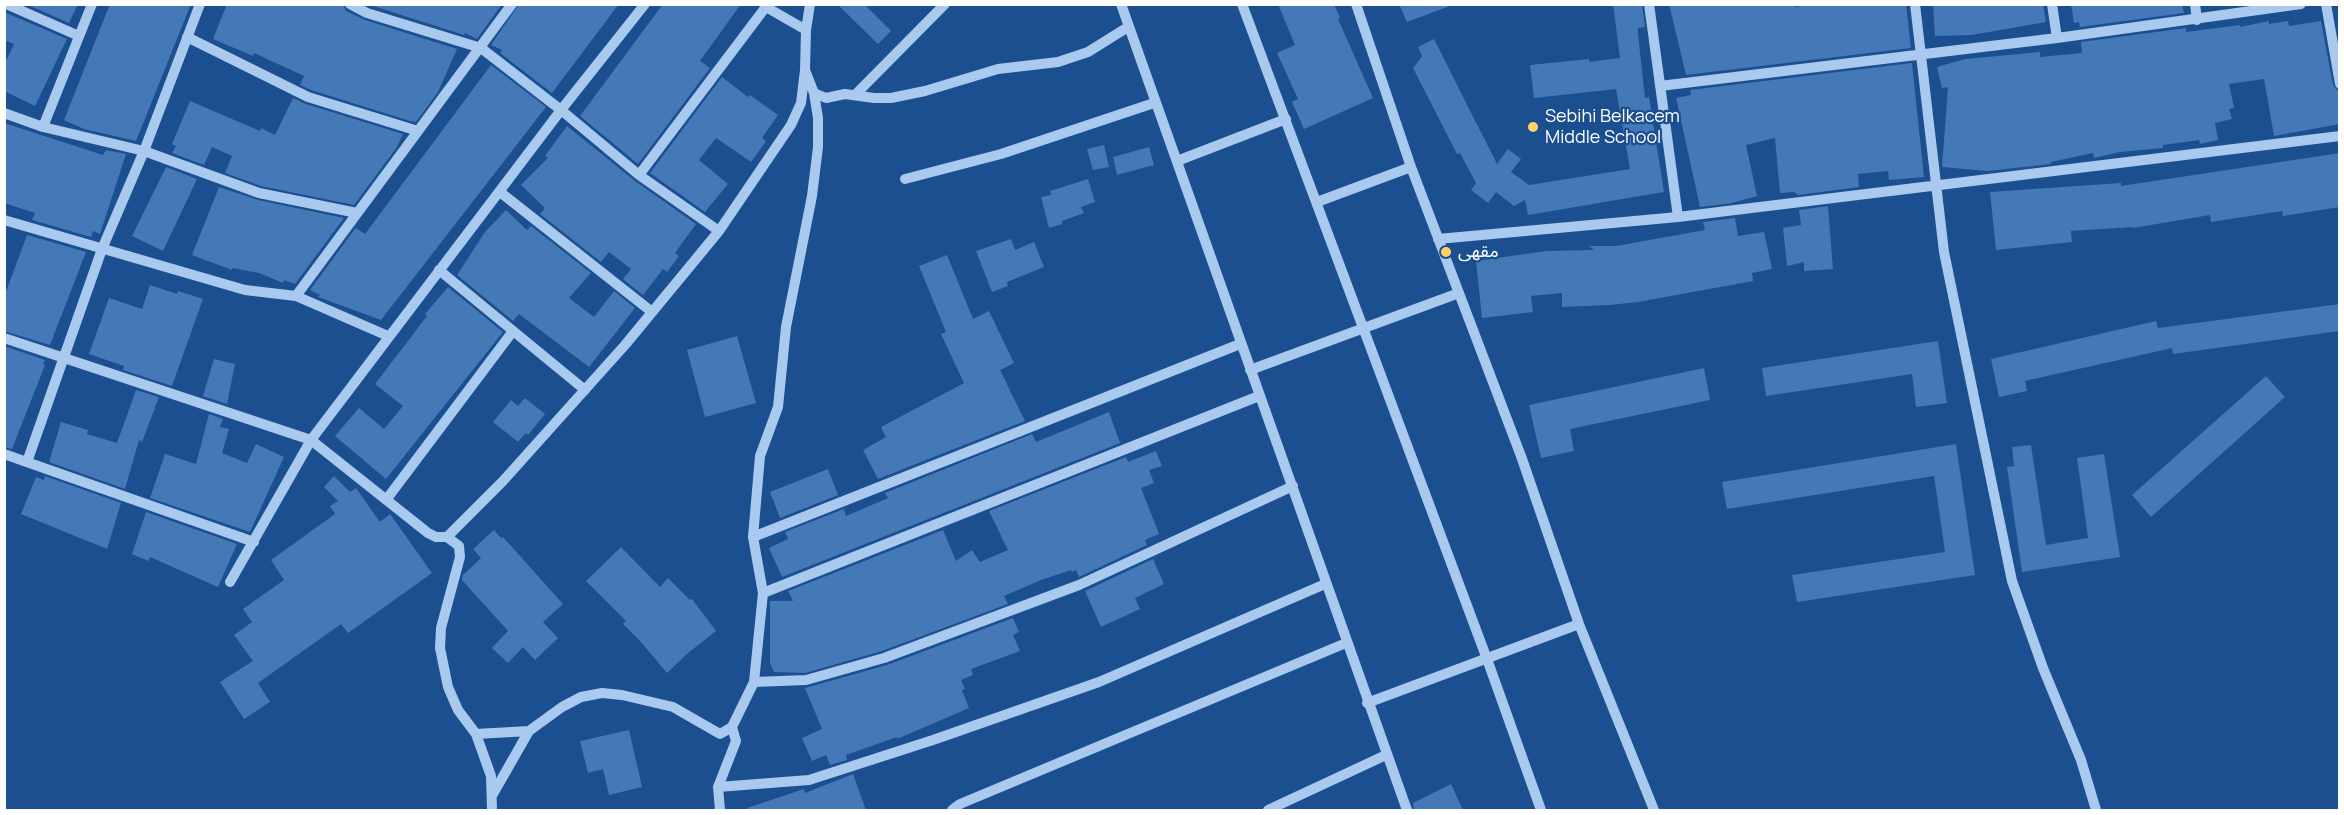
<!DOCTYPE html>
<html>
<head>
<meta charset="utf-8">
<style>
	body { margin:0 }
	#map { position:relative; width:2344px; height:815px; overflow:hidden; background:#1b4f8f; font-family:Manrope,sans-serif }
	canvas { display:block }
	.frame { position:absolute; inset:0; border:6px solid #fff; pointer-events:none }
</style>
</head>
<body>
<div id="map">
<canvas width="2344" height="815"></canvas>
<div class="frame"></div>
</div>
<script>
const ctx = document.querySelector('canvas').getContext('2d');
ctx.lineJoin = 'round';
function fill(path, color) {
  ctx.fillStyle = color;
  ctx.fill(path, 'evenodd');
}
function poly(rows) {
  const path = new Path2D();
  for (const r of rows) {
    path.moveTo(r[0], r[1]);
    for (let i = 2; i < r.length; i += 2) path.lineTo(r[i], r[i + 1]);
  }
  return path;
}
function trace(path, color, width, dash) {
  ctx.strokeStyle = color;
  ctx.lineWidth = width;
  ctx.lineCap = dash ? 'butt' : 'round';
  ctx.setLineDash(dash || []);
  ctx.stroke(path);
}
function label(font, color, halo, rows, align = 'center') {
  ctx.font = font + ' Manrope,"Noto Sans Arabic",sans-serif';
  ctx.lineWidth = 4.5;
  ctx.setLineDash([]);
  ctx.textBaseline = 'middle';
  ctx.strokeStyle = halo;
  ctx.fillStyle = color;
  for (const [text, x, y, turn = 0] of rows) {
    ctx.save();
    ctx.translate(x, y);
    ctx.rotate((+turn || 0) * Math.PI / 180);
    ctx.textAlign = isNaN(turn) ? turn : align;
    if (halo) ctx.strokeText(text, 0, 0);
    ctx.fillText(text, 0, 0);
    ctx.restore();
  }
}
fill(poly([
	[26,4,78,4,69,23],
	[110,4,191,4,136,141,84,129,64,120],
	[227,4,343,4,346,11,365,20,457,49,438,92,416,122,410,121,311,90,300,85,304,76,254,53,253,56,213,39],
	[367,4,502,4,477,39,465,33,464,35],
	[519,4,619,4,552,93,500,53,502,50,491,45],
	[663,4,741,4,700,61,710,68,638,164,580,116],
	[837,4,864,4,891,31,878,44],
	[1278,4,1334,4,1340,18,1338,19,1373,98,1304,129,1292,102,1298,99,1277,53,1295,45],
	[1399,4,1449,4,1450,6,1407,22],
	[1613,4,1642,4,1645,27,1638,28,1638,34,1645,98,1649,97,1664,192,1528,215,1525,200,1514,206,1496,192,1488,203,1471,190,1476,183,1460,153,1457,154,1413,68,1422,56,1418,47,1434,39,1497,164,1508,149,1521,159,1511,172,1529,185,1630,169,1616,89,1534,98,1530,65,1589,59,1589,62,1620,58],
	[1669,4,1795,4,1795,7,1816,4,1906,4,1911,48,1686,75],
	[1933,4,2043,4,2046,22,1972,35,1935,36],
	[2071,4,2182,4,2184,13,2080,27,2079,22,2074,23],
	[4,12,67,39,35,106,4,91,4,65,14,44,4,40],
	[2269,21,2269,24,2288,21,2289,26,2321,21,2333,85,2338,91,2340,100,2340,124,2274,136,2264,79,2229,84,2234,108,2229,109,2232,119,2215,123,2218,140,2200,144,2199,140,2163,145,2163,148,2120,152,2094,158,2093,153,2051,162,2051,164,1988,171,1942,167,1948,87,1942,88,1937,67,1965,59,2040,52,2040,57,2082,53,2081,42,2186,28,2186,32,2240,25,2240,27],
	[1912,63,1924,177,1889,180,1888,171,1858,174,1859,187,1798,195,1794,192,1780,193,1775,138,1746,145,1757,196,1732,203,1700,207,1676,98,1691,95,1690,90],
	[491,65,546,107,381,320,318,297,320,295,310,290,357,226,356,228,365,234],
	[722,77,748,97,750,95,778,115,762,138,766,141,751,162,716,138,699,160,728,184,705,212,650,173],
	[293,98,306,104,403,134,397,147,354,205,261,186,225,173,232,156,212,147,204,165,172,153,176,146,172,144,190,101,260,131,261,128,275,135],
	[4,123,103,155,106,150,126,154,100,234,93,231,91,237,32,220,35,213,4,203],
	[567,126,635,181,696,224,675,253,679,256,667,272,663,269,643,295,623,279,631,269,609,252,601,262,540,214,545,208,521,185,548,158,545,156],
	[1104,145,1109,167,1093,170,1087,149],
	[1149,147,1154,165,1117,175,1113,157],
	[2340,153,2340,207,2283,216,2282,211,2211,222,2210,215,2133,228,2133,227,2071,231,2072,242,1996,250,1990,192,2121,183,2121,186],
	[166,167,197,179,163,251,132,236],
	[1088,179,1095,202,1081,207,1084,213,1062,221,1062,224,1049,228,1041,197,1051,195,1050,191],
	[219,187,258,200,344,218,295,284,284,280,283,283,259,273,232,268,232,270,192,255],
	[1828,206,1833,269,1804,271,1804,262,1787,266,1783,228,1801,225,1799,210],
	[506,210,527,230,531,226,591,273,569,298,594,317,614,291,635,308,589,367,519,314,513,321,457,275,485,232],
	[1735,218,1738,236,1764,232,1772,269,1752,273,1753,281,1638,302,1610,305,1562,307,1562,293,1531,296,1533,312,1482,318,1476,261,1546,251,1594,250,1589,246,1616,246,1705,230,1703,222],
	[27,235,86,252,50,345,4,331,4,297],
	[1011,239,1015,250,1034,242,1044,267,1007,282,1008,286,992,292,976,251],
	[947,255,973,319,989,311,1014,363,1000,370,1025,421,878,479,863,450,886,437,881,427,964,383,941,334,946,332,919,266],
	[150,285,177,294,178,291,203,299,172,386,123,370,124,366,89,354,109,298,142,309],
	[448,287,503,332,386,479,335,436,359,408,384,429,403,406,375,384,427,316,425,314],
	[2340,304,2340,331,2173,354,2172,348,2025,381,2027,391,1999,397,1991,359,2156,321,2158,328],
	[737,336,756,403,705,417,687,350],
	[1938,341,1947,403,1916,407,1912,374,1766,396,1762,368],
	[4,346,45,360,43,364,45,365,12,449,4,447],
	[214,359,235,364,227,404,203,396],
	[1704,368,1710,400,1570,429,1574,451,1541,458,1529,405],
	[2266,376,2285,397,2151,517,2132,495],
	[136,390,159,397,142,442,139,440,125,489,49,462,61,422,88,430,87,434,117,443],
	[525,398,545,414,528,435,526,433,518,442,493,422,511,400,518,406],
	[1109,412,1120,443,782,577,769,548,788,539,785,532,844,509,846,516,888,498,885,493,1032,434,1036,442],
	[209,414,223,419,220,427,229,429,222,453,247,463,256,444,284,457,250,532,150,498,165,454,196,464],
	[1956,444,1975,575,1797,602,1792,575,1945,552,1934,476,1727,509,1722,482],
	[2031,445,2046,545,2088,538,2077,458,2104,454,2120,557,2022,572,2007,467,2014,466,2012,447],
	[1156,451,1162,466,1149,470,1154,483,1141,488,1159,534,1145,540,1147,545,1079,577,1076,570,1072,572,1071,570,1041,580,1004,596,1008,604,882,651,805,673,774,672,770,663,770,601,793,601,788,591,943,530,956,561,972,550,980,562,1008,550,989,511,1126,457,1128,462],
	[828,469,838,495,780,518,770,492],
	[45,476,121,503,107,549,21,514,36,477,44,480],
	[334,476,350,492,356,488,380,522,390,514,432,573,348,633,341,624,258,683,270,702,244,719,220,682,253,661,234,635,252,622,243,609,284,580,271,560,335,514,330,506,338,501,324,487],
	[146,512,237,544,218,587,150,557,148,561,132,554],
	[494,530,501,538,503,537,563,604,543,622,558,638,535,660,523,647,508,663,492,648,508,631,462,580,463,575,481,558,473,549],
	[621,547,660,587,668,578,690,600,692,599,716,631,688,653,667,673,640,641,623,624,626,621,586,581],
	[1153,559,1164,584,1135,598,1140,609,1101,627,1085,591],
	[1013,618,1019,632,1013,635,1020,651,971,669,973,675,961,680,965,689,962,690,969,708,897,739,897,737,846,755,847,760,830,765,826,755,812,761,802,738,822,729,805,688,887,665],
	[629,730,642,787,609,795,603,769,588,773,580,741],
	[853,774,866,810,747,810,747,808,804,789,805,793],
	[1451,784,1463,810,1414,810,1413,803]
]), '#4478b7');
trace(poly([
	[6,4,79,36],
	[350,4,367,13,481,48,561,110,639,175,719,231],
	[1121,4,1407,810],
	[1242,4,1487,659,1541,810],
	[1356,4,1411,167,1521,456,1579,624,1654,810],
	[1649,4,1678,217],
	[1915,4,1944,252,2012,581,2043,668,2081,760,2096,810],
	[2052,4,2057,38],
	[2195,4,2197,20],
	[2326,4,2340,84],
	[766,7,806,30],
	[187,37,308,97,418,131],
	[1660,86,2057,38,2301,4],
	[814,93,826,98,845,94,874,98,891,98,925,91,998,69,1058,62,1088,52,1128,27],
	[855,95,945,4],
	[4,113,43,127,144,151,259,193,357,213],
	[43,127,92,4],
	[1177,161,1286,119],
	[639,175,768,4],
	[905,179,1001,154,1154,103],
	[500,192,652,312],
	[1317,202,1411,167],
	[4,220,245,290,296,296,388,336],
	[1438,239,1678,217,2340,136],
	[439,270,585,390],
	[296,296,512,4],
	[4,338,311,440,428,533,436,537,447,537,503,481,625,345,719,231,791,125,801,103,805,70],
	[1250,370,1459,293],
	[4,454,254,542],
	[27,462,102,249,144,151,200,4],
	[386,500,513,331],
	[447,537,459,546,460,557,441,628,440,648,448,687,458,710,476,734,491,776,492,810],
	[753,537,1240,344],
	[230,582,311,440,561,110,645,4],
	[763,593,1259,396],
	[754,682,806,680,884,658,1079,585,1293,486],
	[1367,703,1579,624],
	[476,734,529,731,562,707,581,697,602,693,622,695,673,707,720,734,732,727],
	[718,787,809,780,933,740,1099,682,1325,584],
	[493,794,529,731],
	[720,810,718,787,736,741,732,727,754,682,763,593,753,537,760,456,778,407,786,327,812,196,818,147,818,118,814,93,805,70,806,30,810,4],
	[952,810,960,804,1346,643],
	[1268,810,1386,755]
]), '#a9c9ee', 10);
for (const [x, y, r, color] of [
	[1533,127,6,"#ffd166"],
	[1446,252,6,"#ffd166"]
]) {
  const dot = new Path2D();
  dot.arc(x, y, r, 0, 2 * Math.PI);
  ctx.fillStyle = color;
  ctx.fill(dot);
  trace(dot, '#1b4f8f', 2);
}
label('18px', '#fff', '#1b4f8f', [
	["Sebihi Belkacem",1545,117],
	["Middle School",1545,138],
	["مقهى",1458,252]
], 'left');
</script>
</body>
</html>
